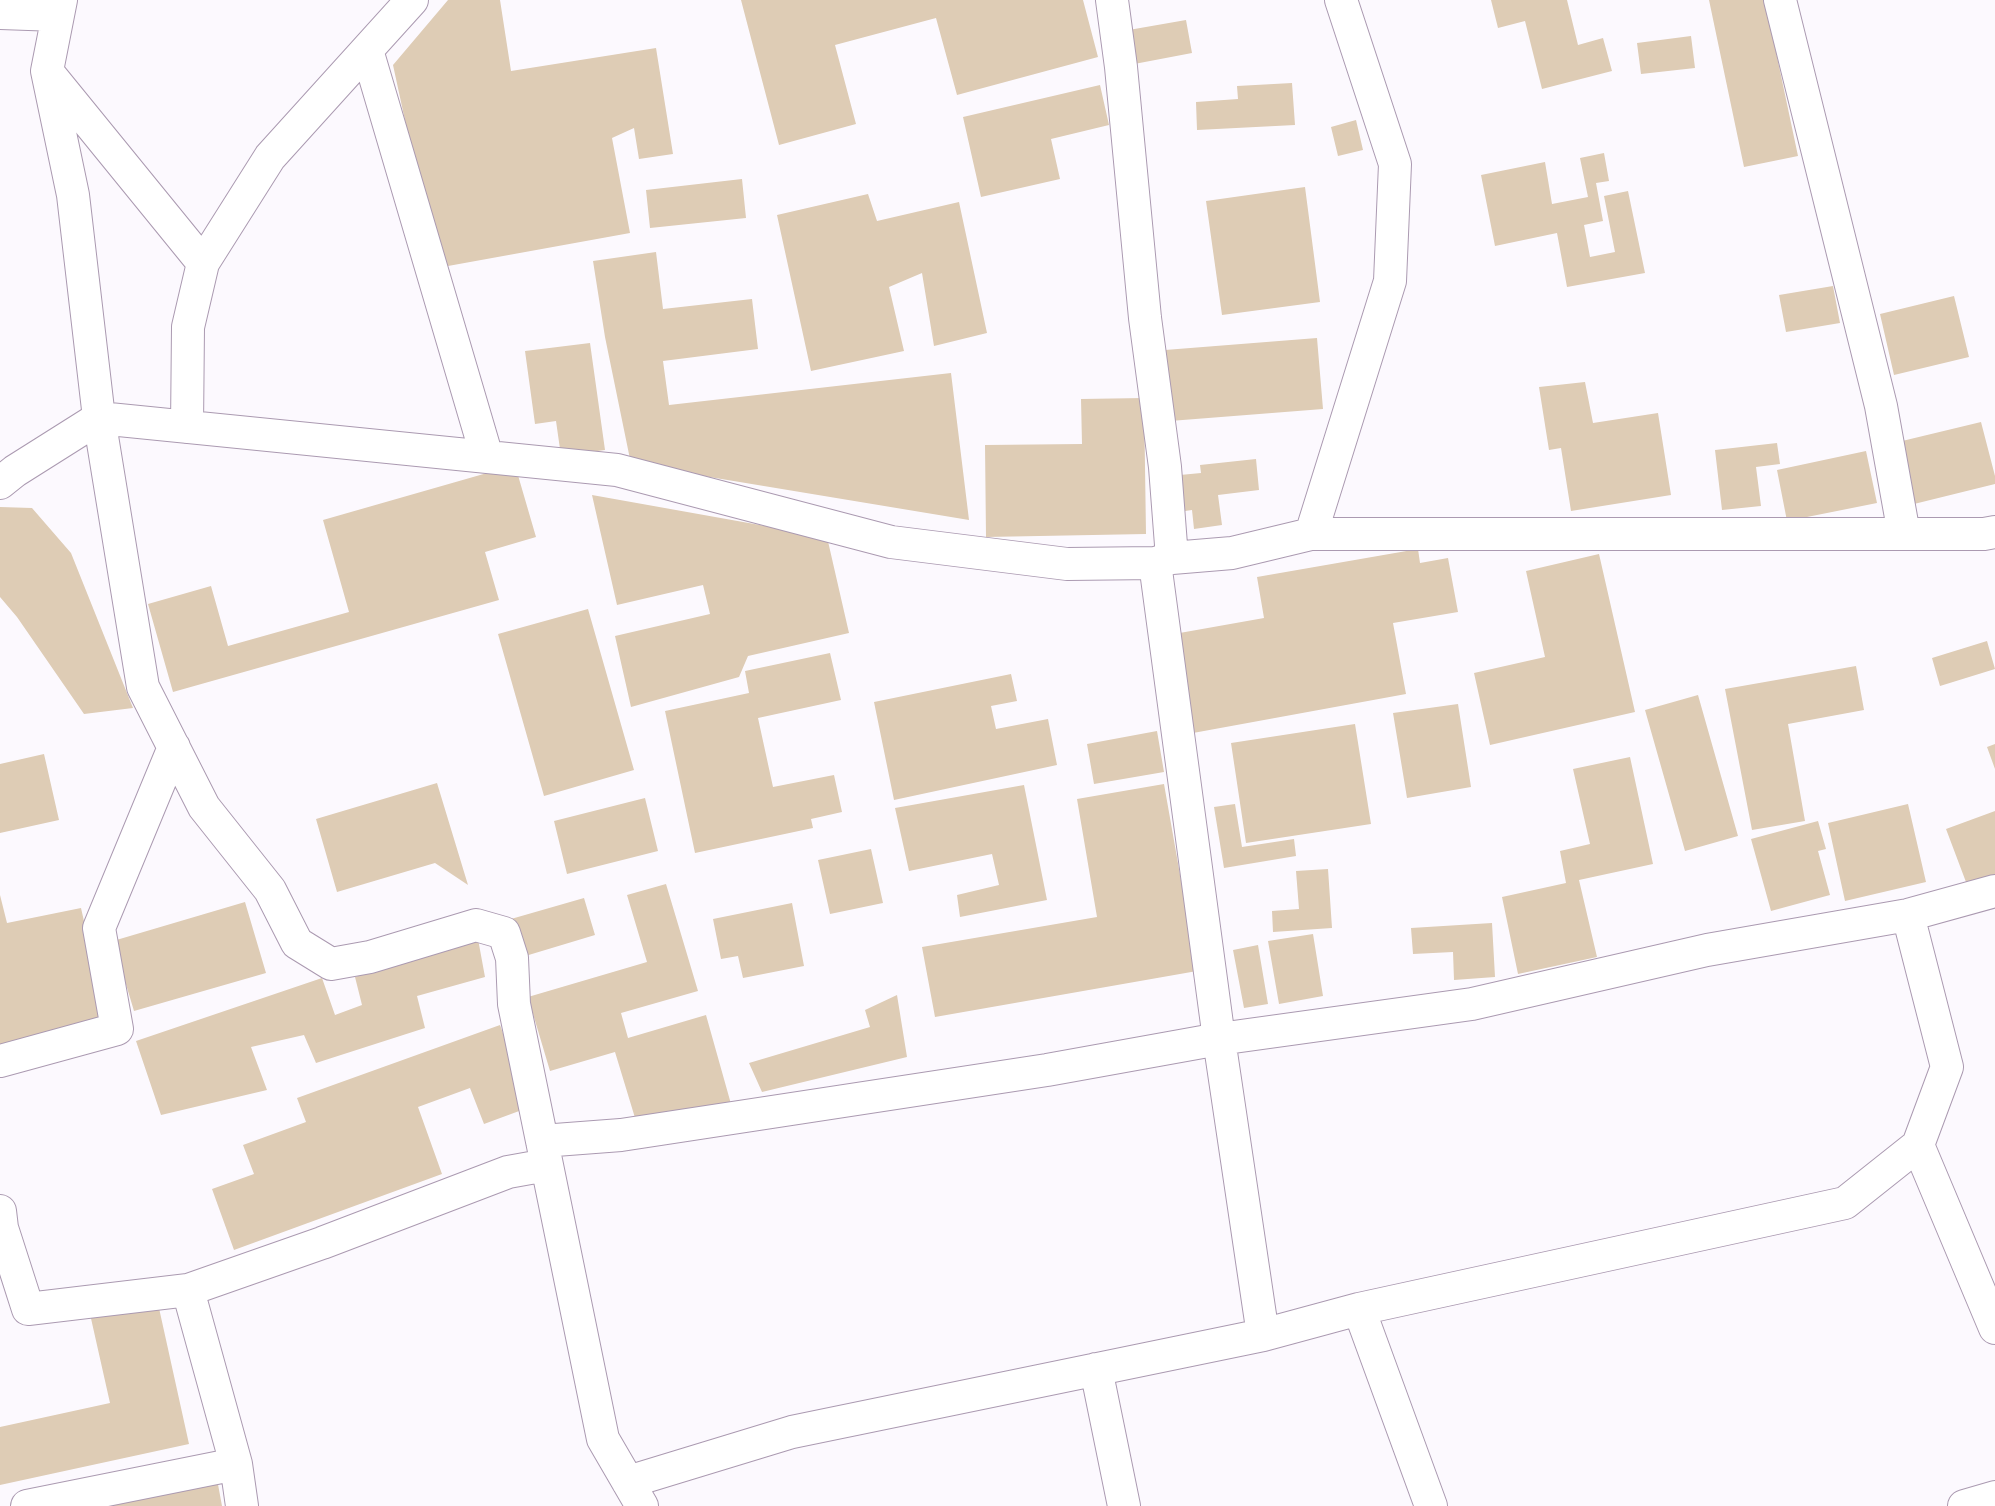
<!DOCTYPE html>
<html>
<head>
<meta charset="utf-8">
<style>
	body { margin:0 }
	canvas { display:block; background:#fcf9fe }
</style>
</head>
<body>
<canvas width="1995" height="1506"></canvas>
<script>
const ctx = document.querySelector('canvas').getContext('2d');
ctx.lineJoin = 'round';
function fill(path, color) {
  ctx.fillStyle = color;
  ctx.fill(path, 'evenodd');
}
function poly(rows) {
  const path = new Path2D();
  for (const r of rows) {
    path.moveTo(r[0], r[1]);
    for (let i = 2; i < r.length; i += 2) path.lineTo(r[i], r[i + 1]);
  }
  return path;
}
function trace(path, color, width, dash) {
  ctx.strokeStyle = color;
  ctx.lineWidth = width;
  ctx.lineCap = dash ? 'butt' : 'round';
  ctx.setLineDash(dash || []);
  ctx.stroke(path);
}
fill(poly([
	[448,0,500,0,511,71,656,48,673,154,639,159,634,128,612,138,630,233,437,268,393,65],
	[741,0,1083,0,1098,57,957,95,936,18,835,45,856,124,779,145],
	[1491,0,1567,0,1578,45,1603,38,1612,71,1542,89,1525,21,1498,28],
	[1709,0,1765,0,1798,156,1744,167],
	[1186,20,1192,53,1129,65,1123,31],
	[1691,36,1695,68,1641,74,1637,43],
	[1292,83,1295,125,1197,130,1196,102,1238,99,1237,86],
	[1100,85,1109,125,1051,139,1060,179,981,197,963,117],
	[1356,120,1363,150,1338,156,1331,127],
	[1604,153,1609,181,1596,183,1603,221,1584,225,1590,257,1615,252,1604,196,1628,191,1645,273,1567,287,1557,233,1495,246,1481,175,1545,162,1552,204,1588,197,1580,158],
	[742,179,746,218,650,228,646,190],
	[1305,187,1320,302,1222,315,1206,201],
	[868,194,877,221,959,202,987,333,934,346,922,273,889,287,904,351,811,371,777,215],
	[656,252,663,309,752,299,758,349,663,361,669,405,951,373,969,520,631,464,605,337,593,261],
	[1833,286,1840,323,1786,332,1779,295],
	[1954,296,1969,357,1894,375,1880,314],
	[1317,338,1323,409,1170,421,1165,350],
	[590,343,605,450,561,456,556,421,535,424,525,351],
	[1585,382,1593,423,1658,413,1671,495,1571,511,1561,448,1549,450,1539,387],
	[1144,398,1146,534,986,537,985,445,1082,444,1081,399],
	[1981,422,1995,476,1995,484,1914,504,1898,442],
	[1777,443,1780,464,1756,467,1761,506,1722,510,1715,450],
	[1866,451,1877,503,1787,521,1777,470],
	[1256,459,1259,490,1218,495,1222,525,1194,529,1192,510,1178,512,1180,475,1201,473,1200,465],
	[515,465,536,537,485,552,499,600,173,692,148,604,211,586,228,646,349,612,323,520],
	[592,495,827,537,849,633,748,656,739,677,631,707,615,636,710,614,703,585,617,605],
	[0,507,32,508,71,553,133,708,84,714,17,617,0,597],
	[1418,549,1420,563,1448,558,1458,612,1393,623,1406,694,1193,733,1174,634,1264,618,1257,577],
	[1599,554,1635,712,1490,745,1474,673,1545,657,1526,571],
	[588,609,634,770,544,796,498,634],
	[1987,641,1995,669,1940,686,1932,658],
	[830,653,841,700,758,718,773,787,834,775,842,812,811,819,813,828,695,853,665,711,749,693,745,671],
	[1856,666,1864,710,1788,724,1805,821,1752,830,1725,689],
	[1011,674,1017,701,991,706,996,729,1048,719,1057,765,894,800,874,702],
	[1698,695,1738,836,1685,851,1645,710],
	[1458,704,1471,787,1407,798,1393,713],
	[1355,724,1371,824,1246,843,1231,743],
	[1157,731,1164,772,1094,784,1087,744],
	[1995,744,1995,769,1987,747],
	[44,754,59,820,0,833,0,764],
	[1630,757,1653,864,1579,880,1597,957,1518,974,1502,897,1566,883,1560,851,1590,844,1573,769],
	[437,783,468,885,435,863,337,892,316,819],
	[1164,784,1197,971,935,1017,922,947,1097,917,1077,799],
	[1024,785,1047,900,960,917,957,895,999,885,992,854,909,871,895,808],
	[645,798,658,851,567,874,554,821],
	[1235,804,1242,847,1294,839,1296,856,1224,868,1214,807],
	[1908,804,1926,882,1845,901,1828,823],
	[1995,811,1995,880,1969,890,1946,829],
	[1818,821,1826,849,1818,851,1830,895,1771,911,1751,839],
	[871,849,883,903,830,914,818,860],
	[1328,869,1332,928,1273,932,1272,911,1299,909,1296,871],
	[666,884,698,991,621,1013,628,1038,706,1015,731,1104,639,1131,615,1052,550,1071,528,997,647,962,627,895],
	[0,895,7,923,81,908,108,1027,0,1050],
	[584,898,595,935,522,957,511,919],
	[245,902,266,973,134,1011,113,941],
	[792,903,804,966,743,978,738,956,721,959,713,919],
	[1492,923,1495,977,1454,980,1453,952,1413,954,1411,928],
	[1313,934,1323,996,1279,1004,1268,941],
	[478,939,485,977,417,996,425,1028,316,1063,304,1035,251,1047,267,1090,161,1115,136,1041,322,978,335,1015,362,1005,355,977],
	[1258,945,1268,1004,1244,1008,1233,950],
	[897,995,907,1057,762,1092,749,1063,870,1027,865,1010],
	[500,1025,530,1107,484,1124,470,1088,418,1107,442,1174,234,1250,212,1189,254,1174,243,1145,306,1122,297,1098],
	[157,1299,189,1444,0,1485,0,1427,110,1403,90,1314],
	[217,1479,222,1506,84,1506]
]), '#deccb5');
const minor = poly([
	[61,0,47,71,73,195,99,418,143,687,204,807,270,890,297,943,331,964,370,957,476,925,504,933,512,958,514,1004,603,1439,642,1506],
	[1112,0,1121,67,1145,318,1165,467,1172,558],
	[1780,0,1881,406,1904,534],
	[0,13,57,15,53,0],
	[367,50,487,457],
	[50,75,203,263],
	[187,427,188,327,203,263,270,157,412,0],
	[0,483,15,471,99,418,617,470,891,542,1067,564,1155,563,1172,558,1232,553,1311,534,1984,534,1995,532],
	[1311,534,1390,281,1395,164,1341,0],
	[1155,563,1219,1039,1263,1335],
	[0,1061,117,1029,99,928,174,747],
	[542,1141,621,1135,1047,1070,1219,1039,1472,1004,1707,950,1908,915,1995,891],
	[1918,1145,1995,1328],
	[0,1211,2,1228,28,1309,188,1290,236,1464,27,1506],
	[188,1290,322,1243,508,1172,547,1165],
	[1359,1309,1431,1506],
	[1096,1369,1124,1506],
	[236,1464,242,1506],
	[628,1482,792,1432,1263,1335,1359,1309,1845,1203,1918,1145,1947,1067,1908,915],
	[1964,1506,1995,1497]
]);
trace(minor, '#ab9ab1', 34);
trace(minor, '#fff', 32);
</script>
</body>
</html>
